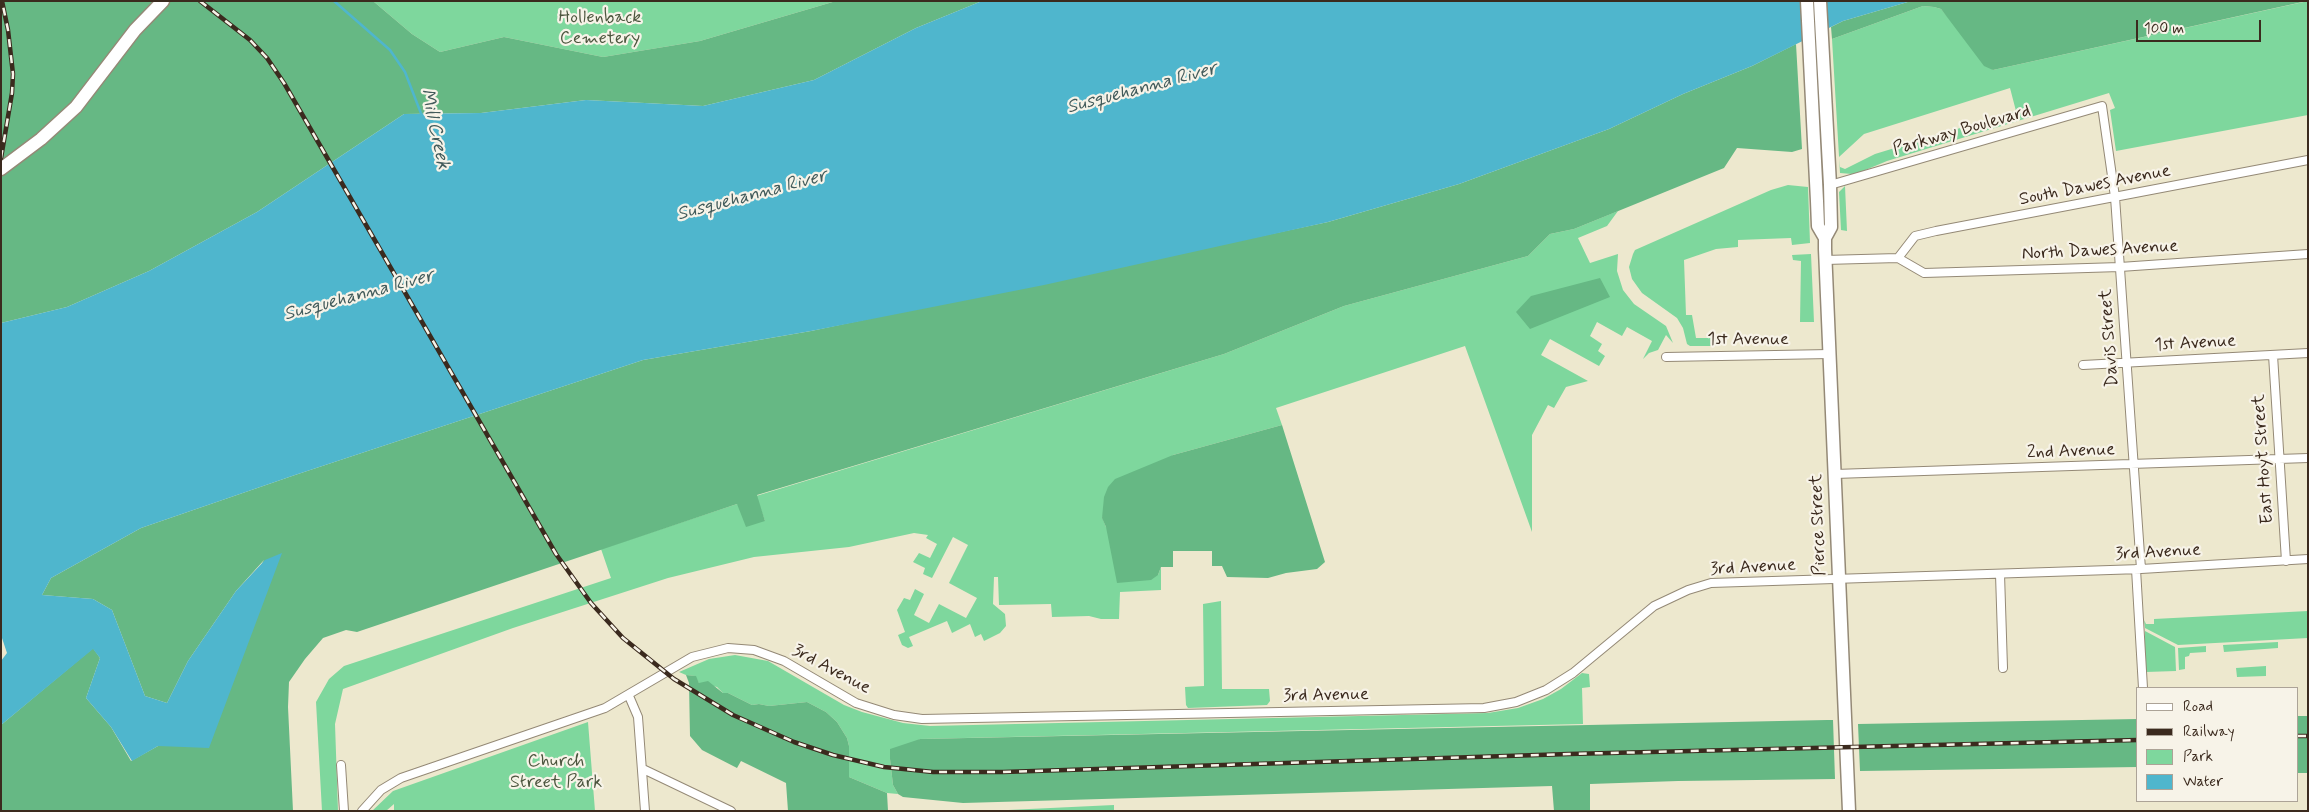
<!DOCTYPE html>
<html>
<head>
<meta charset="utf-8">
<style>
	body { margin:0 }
	#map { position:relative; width:2309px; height:812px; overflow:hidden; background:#ede8ce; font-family:Mynerve,sans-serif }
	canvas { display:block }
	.frame { position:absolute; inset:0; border:2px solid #3b2a1e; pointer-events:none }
	.legend { position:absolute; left:2136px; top:687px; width:162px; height:115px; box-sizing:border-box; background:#f7f3e8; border:1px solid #aca397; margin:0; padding:6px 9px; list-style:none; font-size:15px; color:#3b2a1e }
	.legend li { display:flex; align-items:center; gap:10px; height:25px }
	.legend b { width:25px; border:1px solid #aca397 }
	.scale { position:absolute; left:2136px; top:20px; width:125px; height:22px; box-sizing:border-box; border:2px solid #3b2a1e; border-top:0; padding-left:6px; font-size:15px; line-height:18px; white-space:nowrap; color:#3b2a1e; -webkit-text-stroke:4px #f7f3e8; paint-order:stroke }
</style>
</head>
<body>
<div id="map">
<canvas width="2309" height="812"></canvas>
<div class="frame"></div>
<ul class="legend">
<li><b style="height:6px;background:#fff"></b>Road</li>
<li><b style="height:6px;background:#3b2a1e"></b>Railway</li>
<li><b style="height:14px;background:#7ed79d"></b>Park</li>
<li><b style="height:14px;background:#4fb6cd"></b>Water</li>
</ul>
<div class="scale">100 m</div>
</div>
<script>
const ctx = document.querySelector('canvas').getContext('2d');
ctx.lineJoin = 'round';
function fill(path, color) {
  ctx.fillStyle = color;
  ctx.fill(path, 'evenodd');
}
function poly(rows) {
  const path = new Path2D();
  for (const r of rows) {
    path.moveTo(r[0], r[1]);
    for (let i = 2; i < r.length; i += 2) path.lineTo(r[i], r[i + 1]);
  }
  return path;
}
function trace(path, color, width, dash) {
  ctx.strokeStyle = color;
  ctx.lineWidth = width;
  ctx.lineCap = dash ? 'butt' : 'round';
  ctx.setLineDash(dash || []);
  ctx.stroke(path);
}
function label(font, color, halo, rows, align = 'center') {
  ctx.font = font + ' Mynerve,sans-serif';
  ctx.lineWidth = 4.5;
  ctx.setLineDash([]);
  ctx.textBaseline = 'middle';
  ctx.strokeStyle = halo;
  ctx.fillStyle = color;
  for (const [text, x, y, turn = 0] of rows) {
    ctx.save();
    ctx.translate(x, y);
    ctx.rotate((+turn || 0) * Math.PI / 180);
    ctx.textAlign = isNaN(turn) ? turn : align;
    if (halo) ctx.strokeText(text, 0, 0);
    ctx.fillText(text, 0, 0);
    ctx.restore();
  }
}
fill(poly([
	[373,1,836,1,700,41,603,57,504,37,440,52,412,34],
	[2308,1,2308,115,2116,151,2110,110,2115,108,2109,93,1887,161,1863,171,1852,174,1840,173,1832,39,1923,6,1934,7,1941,9,1993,70],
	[2010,88,2016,111,1875,154,1845,169,1840,167,1839,157,1864,134],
	[1788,185,1808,187,1810,243,1792,245,1791,238,1738,240,1738,247,1716,249,1684,260,1686,315,1692,315,1696,338,1716,338,1717,346,1690,346,1687,344,1683,328,1677,318,1642,293,1632,279,1629,267,1633,254,1635,250,1771,190],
	[1845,186,1847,231,1841,230,1839,192],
	[1618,211,1607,226,1578,238,1590,263,1618,254,1617,271,1623,290,1634,304,1666,326,1673,343,1666,335,1658,350,1649,353,1643,359,1652,341,1627,327,1622,336,1597,322,1590,336,1602,344,1598,351,1605,356,1599,366,1550,339,1541,355,1588,381,1566,387,1554,408,1548,405,1532,435,1532,532,1465,346,1276,408,1282,425,1173,455,1102,517,1106,527,1158,575,1161,567,1161,590,1120,592,1119,619,1101,619,1089,616,1052,617,1051,604,999,605,998,577,994,577,993,604,1005,614,1006,626,1000,633,984,641,981,634,975,637,970,624,952,633,947,621,909,637,913,646,908,648,902,645,898,635,905,632,897,610,904,598,910,600,915,589,924,594,914,615,929,623,939,604,966,618,977,598,949,583,968,545,953,537,932,578,923,574,925,568,913,562,919,553,930,558,937,544,926,538,928,535,914,533,849,547,754,557,668,578,513,628,343,689,335,724,338,811,322,811,316,702,329,679,344,666,611,578,601,549,737,504,765,521,756,496,1224,354,1344,306,1528,256,1550,234,1574,229],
	[1811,254,1814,322,1800,322,1801,261,1793,260,1792,255],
	[1221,601,1222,689,1269,689,1270,701,1267,705,1188,708,1186,705,1185,687,1204,686,1203,604],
	[2308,611,2308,638,2178,645,2145,628,2144,620,2146,624,2154,624,2154,619],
	[2145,631,2175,647,2176,671,2146,672,2143,637,2145,637],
	[2278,642,2278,648,2224,652,2223,645],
	[2206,646,2206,652,2190,653,2189,656,2185,657,2185,669,2179,670,2178,648],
	[735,655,768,661,844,705,862,712,903,723,930,726,1488,713,1518,708,1543,699,1561,689,1582,673,1589,674,1590,687,1582,688,1583,724,920,739,890,759,893,785,898,794,887,793,849,777,849,746,847,738,837,722,826,712,807,702,769,706,759,704,752,705,728,693,723,693,717,687,699,683,695,676,686,675,679,672,709,659],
	[2266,666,2266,676,2237,677,2236,668],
	[588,722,595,811,394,811,394,804,386,811,372,811,393,791],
	[1114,805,1114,811,987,811]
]), '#7ed79d');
fill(poly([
	[1,1,373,1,412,34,440,52,504,37,603,57,700,41,836,1,982,1,916,28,814,80,703,106,586,100,481,113,404,114,257,212,149,271,67,307,1,323],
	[1911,1,2307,1,1993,70,1984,66,1941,9,1934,7,1923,6,1832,39,1831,27,1843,21],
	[1796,44,1802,149,1792,152,1737,148,1724,168,1574,229,1550,234,1528,256,1344,306,1224,354,757,495,765,521,746,527,737,504,357,632,346,630,323,638,305,659,289,682,288,707,293,811,1,811,1,725,93,648,100,658,86,698,111,727,131,761,158,746,264,560,236,591,188,661,167,703,145,696,112,610,93,599,42,595,51,578,141,528,295,475,643,360,811,331,1328,222,1459,184,1609,129,1683,94,1752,66],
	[1600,278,1610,297,1530,329,1516,312,1531,296],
	[1282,425,1325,562,1317,569,1286,573,1268,578,1227,577,1222,566,1212,566,1212,551,1173,551,1173,567,1161,567,1158,575,1151,580,1117,583,1106,527,1102,518,1104,497,1108,487,1115,479,1173,455],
	[686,675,696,676,699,683,708,681,723,693,728,693,752,705,759,704,769,706,807,702,826,712,837,722,847,738,849,746,849,777,887,793,888,811,788,811,786,783,741,761,737,768,702,750,690,736,689,683],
	[2298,716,2308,716,2308,773,2298,773],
	[2138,719,2138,767,1860,771,1858,724],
	[1827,720,1833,720,1835,779,1678,781,1590,784,1590,811,1554,811,1552,786,963,803,903,797,898,794,893,785,890,759,890,749,920,739]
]), '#66b884');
fill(poly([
	[982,1,1911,1,1843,21,1752,66,1683,94,1609,129,1459,184,1328,222,1044,285,811,331,643,360,295,475,141,528,51,578,42,595,93,599,112,610,145,696,167,703,188,661,236,591,265,560,282,553,209,748,158,746,132,761,111,727,86,698,100,658,93,649,1,725,1,661,7,653,1,635,1,323,67,307,149,271,257,212,404,114,481,113,586,100,703,106,814,80,916,28]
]), '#4fb6cd');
trace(poly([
	[334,1,390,50,405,72,422,116]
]), '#4fb6cd', 2.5);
const street = poly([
	[1830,185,2102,106,2115,197,2141,569],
	[1898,258,1915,236,1936,231,2308,160],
	[1898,258,1924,273,2120,267,2308,254],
	[1825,260,1898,258],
	[2273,355,2286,561],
	[1666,357,1830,354],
	[2083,365,2308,353],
	[1835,474,2308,458],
	[2136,569,2143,688],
	[2000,574,2003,668],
	[629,696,638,717,645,811],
	[341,765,344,811],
	[643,769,731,811],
	[362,811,381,790,401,778,605,708,692,657,728,648,754,650,784,661,856,703,894,715,922,719,1484,708,1516,702,1546,690,1573,673,1654,606,1688,590,1711,583,2141,569,2308,559]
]);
const primary = poly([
	[1807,1,1817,201,1818,226,1825,238],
	[1820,1,1830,185,1831,227,1825,238,1825,249,1849,811],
	[1,169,41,139,76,107,135,30,163,1]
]);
trace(street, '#948976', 10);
trace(primary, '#948976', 15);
trace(street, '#fff', 8);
trace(primary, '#fff', 12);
const rail = poly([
	[200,1,250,40,267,58,284,83,556,554,591,603,623,638,674,679,733,715,794,742,833,755,884,767,933,772,1003,772,1569,754,2138,740],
	[1,158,12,93,13,74,8,30,2,1],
	[2298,736,2308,736]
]);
trace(rail, '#3b2a1e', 4.5);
trace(rail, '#f7f3e8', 2.5, [8]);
label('18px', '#4c553e', '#f7f3e8', [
	["Hollenback",600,18],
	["Cemetery",600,39],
	["Church",556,762],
	["Street Park",556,783]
]);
label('18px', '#3b2a1e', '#f7f3e8', [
	["Parkway Boulevard",1962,131,-16],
	["South Dawes Avenue",2095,186,-11],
	["North Dawes Avenue",2100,251,-3],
	["Davis Street",2110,338,-94],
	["1st Avenue",1748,340],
	["1st Avenue",2195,344,-3],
	["2nd Avenue",2071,452,-2],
	["East Hoyt Street",2264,459,-94],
	["Pierce Street",1819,525,-92],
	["3rd Avenue",2158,553,-3],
	["3rd Avenue",1753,568,-3],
	["3rd Avenue",831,670,28],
	["3rd Avenue",1326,696,-1]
]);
label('italic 19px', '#425b5b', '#f7f3e8', [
	["Susquehanna River",1142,89,-15],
	["Mill Creek",434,129,78],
	["Susquehanna River",752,196,-15],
	["Susquehanna River",359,296,-15]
]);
</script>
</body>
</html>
